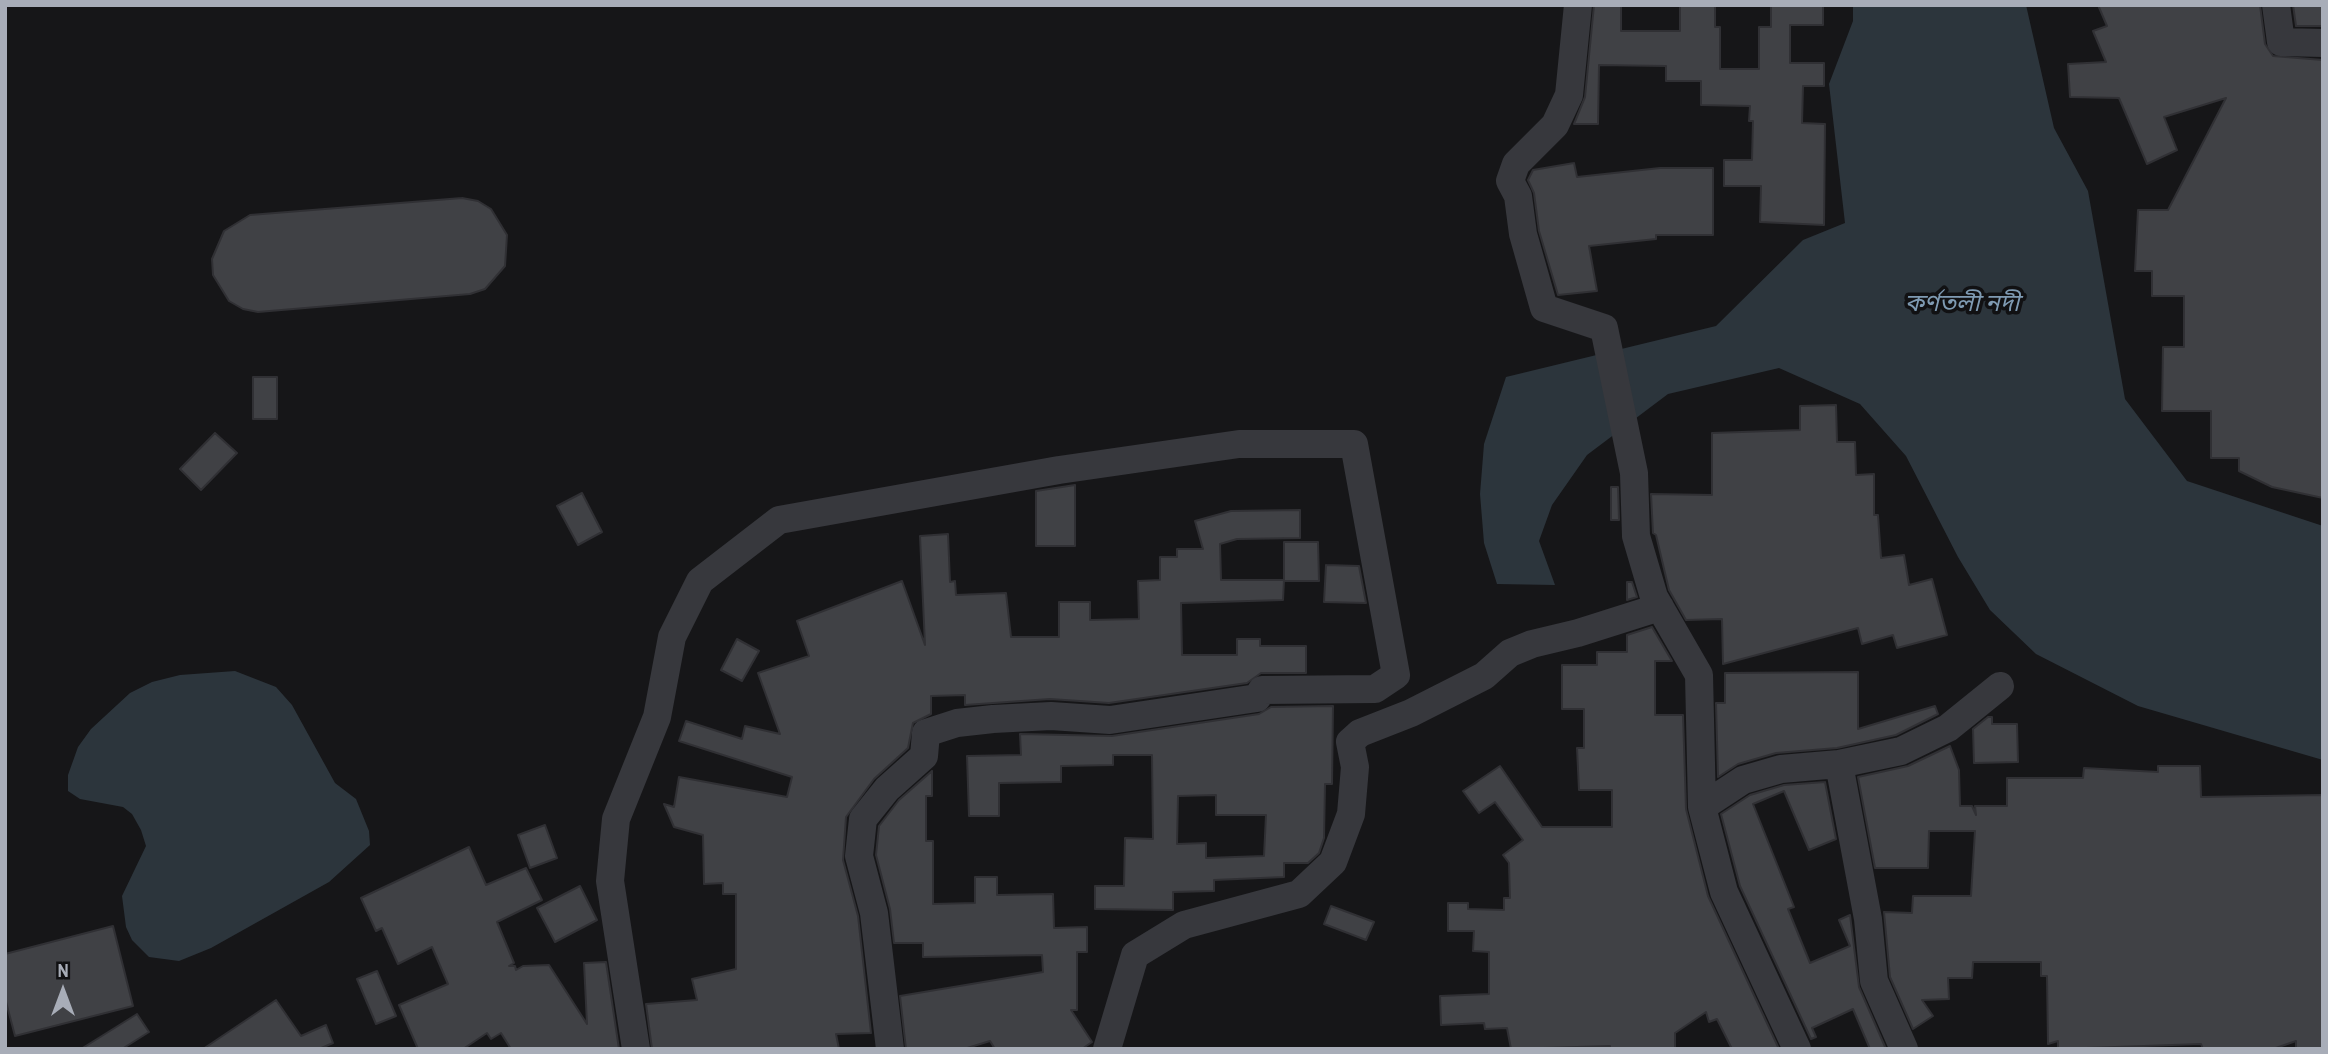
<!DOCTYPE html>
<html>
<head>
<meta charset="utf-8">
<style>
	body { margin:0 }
	#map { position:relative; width:2328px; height:1054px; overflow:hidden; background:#161618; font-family:"Archivo Narrow",sans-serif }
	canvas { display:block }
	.frame { position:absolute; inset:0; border:7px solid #a8adb8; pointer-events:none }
	.north { position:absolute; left:28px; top:956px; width:70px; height:70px; -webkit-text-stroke:5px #111113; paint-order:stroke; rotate:0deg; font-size:19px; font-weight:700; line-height:28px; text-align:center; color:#a8adb8 }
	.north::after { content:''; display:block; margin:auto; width:24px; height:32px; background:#a8adb8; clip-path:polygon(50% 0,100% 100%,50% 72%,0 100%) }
</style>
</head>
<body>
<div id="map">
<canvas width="2328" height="1054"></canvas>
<div class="frame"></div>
<div class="north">N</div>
</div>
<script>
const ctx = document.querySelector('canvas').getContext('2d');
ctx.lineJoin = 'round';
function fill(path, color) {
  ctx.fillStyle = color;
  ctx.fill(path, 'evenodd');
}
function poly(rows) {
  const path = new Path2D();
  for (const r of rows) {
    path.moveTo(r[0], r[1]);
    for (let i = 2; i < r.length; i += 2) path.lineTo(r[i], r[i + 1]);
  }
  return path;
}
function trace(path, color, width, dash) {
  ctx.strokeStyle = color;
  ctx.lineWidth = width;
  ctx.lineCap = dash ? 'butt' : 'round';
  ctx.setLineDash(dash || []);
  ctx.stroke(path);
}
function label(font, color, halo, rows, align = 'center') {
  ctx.font = font + ' "Archivo Narrow","Noto Sans Bengali",sans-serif';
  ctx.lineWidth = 7;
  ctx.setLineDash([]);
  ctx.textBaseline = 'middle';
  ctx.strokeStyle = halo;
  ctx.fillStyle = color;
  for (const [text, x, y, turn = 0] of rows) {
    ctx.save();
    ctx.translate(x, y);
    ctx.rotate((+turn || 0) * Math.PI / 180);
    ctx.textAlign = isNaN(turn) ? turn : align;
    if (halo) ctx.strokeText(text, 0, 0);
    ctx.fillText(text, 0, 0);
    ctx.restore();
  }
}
fill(poly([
	[1853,5,2026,5,2054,128,2088,191,2125,399,2187,481,2323,526,2323,760,2138,706,2036,654,1990,610,1958,557,1906,456,1860,404,1779,368,1668,394,1587,455,1552,505,1539,541,1555,585,1497,584,1484,543,1480,494,1484,444,1506,377,1716,326,1803,240,1845,223,1829,84,1853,21],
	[235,671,276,687,292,705,335,783,356,799,369,831,370,845,329,882,211,948,179,961,149,957,132,940,126,927,122,896,146,846,141,830,132,814,123,807,80,799,68,791,68,775,78,747,91,729,130,693,152,682,180,675]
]), '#2c353c');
const building = poly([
	[1594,5,1621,5,1621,31,1680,31,1680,5,1715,5,1715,27,1720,27,1720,69,1759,69,1759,27,1771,27,1771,5,1823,5,1823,25,1790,25,1790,63,1824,63,1824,86,1803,86,1802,123,1825,124,1824,225,1760,222,1761,186,1724,186,1724,160,1752,160,1753,121,1749,121,1750,106,1701,105,1701,81,1666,81,1666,66,1599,65,1598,124,1574,124,1585,97,1594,5],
	[2098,5,2260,5,2265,44,2273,56,2323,60,2323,498,2272,487,2239,471,2239,458,2211,458,2211,411,2162,411,2163,347,2184,347,2184,296,2152,296,2152,271,2135,271,2138,210,2168,210,2226,98,2164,117,2177,150,2147,164,2119,98,2070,97,2068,64,2106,62,2093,31,2107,26,2098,5],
	[2293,5,2323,5,2323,26,2296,26,2293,5],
	[1574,163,1577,177,1660,168,1713,168,1713,235,1656,235,1656,239,1589,246,1597,291,1558,295,1539,231,1534,193,1528,180,1533,170,1574,163],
	[462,198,478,201,491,209,507,235,505,266,485,289,470,294,258,312,243,309,229,301,213,275,212,259,224,231,250,215,462,198],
	[253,377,277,377,277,419,253,419,253,377],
	[1836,405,1837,442,1855,442,1856,475,1874,474,1874,515,1878,515,1881,558,1904,555,1909,585,1932,579,1947,635,1897,648,1893,635,1862,644,1858,628,1723,664,1722,619,1686,620,1669,590,1656,535,1653,533,1651,494,1712,495,1712,433,1800,430,1800,406,1836,405],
	[215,433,237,453,201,490,180,469,215,433],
	[1075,485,1075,546,1036,546,1036,491,1075,485],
	[1611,487,1618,487,1619,520,1611,520,1611,487],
	[582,493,602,532,578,545,557,506,582,493],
	[1300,510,1300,538,1237,539,1220,544,1221,580,1284,580,1283,600,1181,603,1182,655,1237,655,1237,639,1260,639,1260,646,1306,646,1306,673,1261,673,1247,683,1109,703,1050,699,965,705,965,695,931,696,931,714,913,723,908,748,874,779,846,817,843,860,858,916,871,1033,836,1034,839,1049,652,1049,646,1004,697,1000,692,979,736,969,736,894,723,894,723,883,704,884,703,835,674,827,664,804,674,807,679,777,787,797,792,777,679,741,686,721,742,739,745,726,780,734,758,673,809,656,797,621,902,581,925,645,920,536,948,534,950,582,955,581,956,595,1006,593,1011,637,1059,637,1059,602,1090,602,1090,620,1139,619,1138,581,1160,580,1160,557,1177,557,1177,549,1203,549,1195,521,1231,511,1300,510],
	[1284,542,1318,542,1319,581,1284,581,1284,542],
	[1326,565,1359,566,1366,603,1324,602,1326,565],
	[1627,582,1632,582,1637,597,1627,600,1627,582],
	[1652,627,1672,661,1655,661,1655,715,1683,715,1686,809,1708,896,1779,1049,1732,1049,1717,1019,1709,1022,1706,1012,1675,1033,1675,1049,1610,1049,1610,1046,1511,1049,1507,1028,1485,1029,1484,1023,1441,1025,1440,996,1489,994,1489,952,1473,951,1474,931,1448,931,1448,903,1468,903,1468,909,1504,910,1504,898,1510,898,1509,863,1503,855,1523,840,1495,802,1479,813,1463,791,1500,766,1542,827,1612,827,1612,790,1579,790,1577,748,1584,748,1584,709,1562,709,1562,665,1597,665,1597,652,1627,652,1627,635,1652,627],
	[737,639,759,651,742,681,721,670,737,639],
	[1858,672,1858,729,1935,706,1938,714,1896,735,1837,748,1776,753,1738,764,1718,777,1716,703,1725,703,1725,673,1858,672],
	[1333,706,1332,784,1325,784,1324,838,1319,853,1308,863,1284,863,1284,877,1214,880,1214,891,1173,892,1173,910,1095,909,1095,886,1124,886,1125,838,1153,839,1152,755,1113,755,1113,765,1061,766,1061,782,999,783,999,816,969,816,967,756,1021,755,1020,734,1112,736,1259,714,1271,707,1333,706],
	[1216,795,1216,815,1266,815,1264,856,1206,858,1206,843,1177,844,1178,796,1216,795],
	[1988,717,1992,717,1992,724,2017,724,2018,762,1974,763,1973,729,1988,717],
	[1950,746,1959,770,1960,806,1972,806,1976,815,1975,806,2007,806,2007,778,2083,778,2084,768,2158,772,2158,766,2200,766,2201,797,2323,795,2323,1049,2296,1049,2296,1041,2273,1049,2203,1049,2201,1044,2058,1049,2058,1041,2048,1044,2047,976,2041,976,2041,962,1973,962,1972,978,1948,978,1949,999,1922,1000,1933,1016,1913,1029,1890,977,1884,912,1912,913,1913,896,1971,896,1975,831,1929,831,1928,868,1875,868,1858,777,1908,766,1950,746],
	[932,771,932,796,926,796,926,841,933,841,933,904,975,903,975,877,997,877,997,895,1053,894,1054,928,1087,927,1087,952,1077,952,1077,1010,1071,1010,1092,1042,1082,1049,995,1049,990,1041,964,1049,906,1049,900,996,1043,972,1042,955,923,957,923,943,894,943,890,909,876,855,879,826,899,800,932,771],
	[1825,782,1836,839,1809,850,1784,791,1753,804,1794,907,1788,909,1810,963,1850,946,1839,920,1850,915,1859,987,1886,1049,1870,1049,1853,1009,1812,1028,1816,1037,1811,1039,1740,886,1721,814,1750,795,1784,785,1825,782],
	[545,825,557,858,530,868,518,835,545,825],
	[469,847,486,885,526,868,542,900,497,922,514,963,509,966,515,966,516,970,523,966,549,965,587,1024,584,963,606,962,619,1049,511,1049,501,1033,491,1039,487,1033,463,1049,418,1049,399,1005,448,984,432,947,398,964,382,928,376,931,361,898,469,847],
	[580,886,597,920,555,942,537,908,580,886],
	[1331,906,1374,922,1366,940,1324,924,1331,906],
	[113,926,133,1006,15,1036,5,998,5,954,113,926],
	[377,971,396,1016,376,1024,357,979,377,971],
	[276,1000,301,1036,326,1025,333,1043,319,1049,203,1049,276,1000],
	[137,1014,149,1032,122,1049,81,1049,137,1014]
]);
fill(building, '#404145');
trace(building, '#303034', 2);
trace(poly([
	[1578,5,1569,95,1555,125,1516,164,1510,181,1518,196,1523,234,1544,308,1604,328,1634,473,1636,536,1654,597,1699,675,1702,807,1724,892,1797,1049],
	[2276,5,2281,42,2323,43],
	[1839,764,1868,919,1874,981,1904,1049],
	[1702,807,1743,780,1781,769,1839,764,1901,751,1948,728,2000,686],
	[636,1049,610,881,616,819,657,717,672,637,700,581,779,520,1059,470,1239,444,1354,444,1396,675,1375,689,1262,690,1257,698,1110,720,1051,716,993,719,957,723,926,733,924,756,887,789,863,819,859,856,874,913,890,1049],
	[1107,1049,1135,955,1184,925,1299,894,1333,862,1351,814,1355,767,1350,742,1360,733,1411,713,1484,676,1510,653,1532,644,1578,633,1660,607]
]), '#37383d', 28);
label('italic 24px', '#7f9bb3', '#111113', [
	["কর্ণতলী নদী",1962,305]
]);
</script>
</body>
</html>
